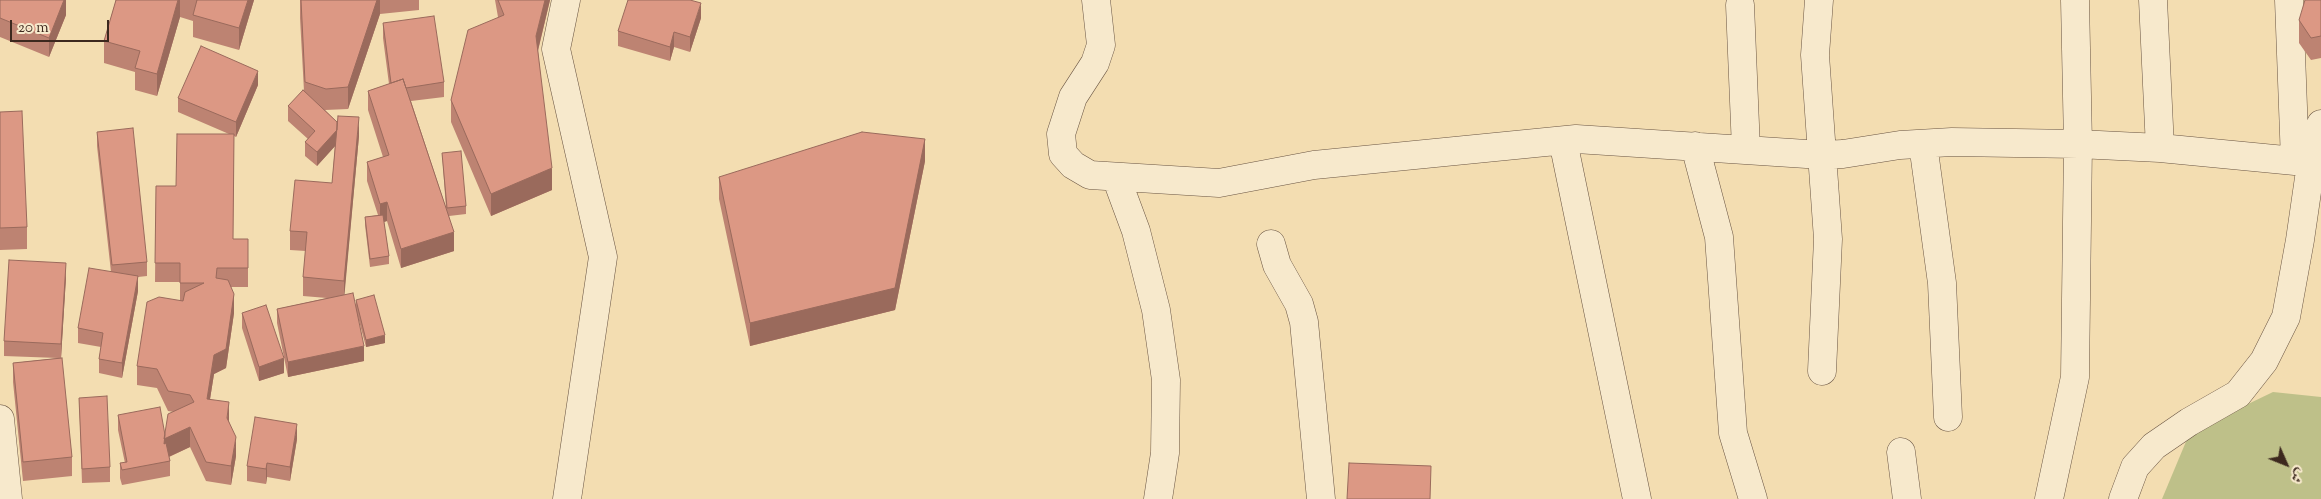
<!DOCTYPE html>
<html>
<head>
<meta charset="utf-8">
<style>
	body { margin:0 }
	#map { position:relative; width:2321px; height:499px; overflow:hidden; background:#f3ddb1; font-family:"Sorts Mill Goudy",Amiri,serif }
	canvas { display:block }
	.north { position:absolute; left:2261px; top:439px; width:50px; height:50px; -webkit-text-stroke:4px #f7e9cc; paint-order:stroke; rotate:134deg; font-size:14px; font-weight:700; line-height:20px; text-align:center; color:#3c281e }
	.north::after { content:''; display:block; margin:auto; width:18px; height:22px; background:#3c281e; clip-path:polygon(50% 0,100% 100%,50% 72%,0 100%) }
	.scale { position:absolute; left:10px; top:20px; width:99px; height:22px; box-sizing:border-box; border:2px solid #3c281e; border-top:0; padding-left:6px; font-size:15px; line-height:18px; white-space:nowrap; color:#3c281e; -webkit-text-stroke:4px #f7e9cc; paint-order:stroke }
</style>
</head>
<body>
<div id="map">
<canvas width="2321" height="499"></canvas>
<div class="north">ش</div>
<div class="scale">20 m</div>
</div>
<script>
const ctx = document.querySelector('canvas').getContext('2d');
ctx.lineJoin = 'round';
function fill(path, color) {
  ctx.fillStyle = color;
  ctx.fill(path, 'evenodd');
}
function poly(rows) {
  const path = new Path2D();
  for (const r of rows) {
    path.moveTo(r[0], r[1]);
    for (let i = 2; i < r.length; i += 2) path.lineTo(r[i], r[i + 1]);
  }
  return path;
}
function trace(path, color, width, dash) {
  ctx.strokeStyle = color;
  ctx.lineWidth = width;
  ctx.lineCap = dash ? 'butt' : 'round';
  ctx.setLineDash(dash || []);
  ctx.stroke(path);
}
fill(poly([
	[2273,392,2321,397,2321,499,2162,499,2190,432]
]), '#bec089');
const street = poly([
	[566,0,556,49,603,257,567,499],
	[1096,0,1101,45,1095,63,1073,97,1061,134,1063,154,1073,165,1090,175,1219,183,1314,165,1576,139,1822,155,1843,154,1900,145,1952,142,2078,144,2160,148,2295,161,2311,164],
	[1819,0,1815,55,1828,239,1822,371],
	[2153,0,2160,148],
	[2289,0,2295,161],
	[1740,5,1746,149],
	[1563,141,1637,499],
	[1923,144,1942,283,1948,417],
	[1695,146,1719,237,1733,433,1753,499],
	[1116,177,1136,231,1156,310,1166,380,1165,453,1158,499],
	[1271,244,1277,265,1299,304,1304,322,1321,499],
	[0,419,8,499],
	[1901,452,1907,499],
	[2049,499,2075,377,2078,144,2075,0],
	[2123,499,2135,467,2154,446,2189,422,2238,394,2264,361,2286,317,2300,240,2311,164,2321,124]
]);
trace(street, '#6a5543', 29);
trace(street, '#f7e9cc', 28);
fill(poly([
	[0,0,66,0,66,15,49,57,0,37],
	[116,0,254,0,239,50,193,37,193,21,180,17,157,96,135,90,135,72,104,63,104,41],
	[300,0,419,0,419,10,380,14,348,109,325,110,337,122,359,136,344,295,356,305,356,300,385,343,366,347,358,317,364,361,288,377,277,323,277,309,327,298,303,296,303,277,306,251,290,250,290,231,332,183,335,146,317,166,305,156,305,142,308,139,288,121,288,106,304,91,300,18],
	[495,0,550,0,538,51,552,190,491,216,451,122,451,100,498,17],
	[2321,0,2321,58,2311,60,2299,43,2299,20],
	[701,18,690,52,674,47,670,61,618,46,618,31],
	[383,23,444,82,444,97,411,101,446,208,442,153,466,206,466,214,449,216,454,251,401,268,387,221,384,222,389,256,389,264,370,267,365,225,365,217,378,215,367,181,367,162,383,157,368,110,368,91,389,84,383,38],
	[258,85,236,137,234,136,233,239,248,239,248,287,231,287,234,313,226,368,214,374,210,399,229,421,236,456,231,485,206,481,190,447,169,457,170,461,170,476,122,485,120,478,120,463,125,463,118,430,118,415,165,435,174,412,168,411,157,388,137,385,137,366,180,300,180,282,155,282,156,186,176,186,229,134,178,112,178,98],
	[0,112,27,227,27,249,0,250],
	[97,132,147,262,147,276,138,277,138,291,122,378,99,373,99,359,101,347,78,343,78,328,111,272,97,146],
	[925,161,895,310,750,346,719,199,719,177],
	[66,277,61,358,72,457,72,476,23,481,13,382,13,363,58,358,4,356,4,341],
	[242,313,284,373,259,381,242,328],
	[79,398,110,467,110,482,82,483],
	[297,439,290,481,267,477,266,484,247,481,247,466]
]), '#bd8372');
fill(poly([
	[64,0,66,0,66,15,49,57,49,38],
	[178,0,180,0,180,17,157,96,157,74],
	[248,0,254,0,239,50,239,28],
	[377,0,380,0,380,14,348,109,348,87],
	[545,0,550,0,536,58,536,36],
	[701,3,701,18,690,52,690,37],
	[674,32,674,47,670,61,670,47],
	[258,71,258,85,236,137,236,122],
	[359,117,359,136,344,300,344,281],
	[338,122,337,144,317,166,317,152],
	[925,139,925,161,895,310,750,346,750,323],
	[552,168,552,190,491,216,491,194],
	[387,202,387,221,380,223,380,204],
	[454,232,454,251,401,268,401,249],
	[66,263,66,277,61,358,61,344],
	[138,276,138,291,122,378,122,363],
	[234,294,234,313,226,368,214,374,207,418,207,399,214,355],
	[385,335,385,343,366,347,366,340],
	[364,346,364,361,288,377,288,362],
	[284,358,284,373,259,381,259,367],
	[229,402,229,421,227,437,227,418],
	[297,424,297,439,290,481,290,467],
	[190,427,190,447,164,459,164,439],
	[236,437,236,456,231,485,231,466],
	[267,463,267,477,266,484,266,469]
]), '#9a6a5c');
const building = poly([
	[0,0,64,0,49,38,0,18,0,0],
	[116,0,178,0,157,74,135,68,140,51,104,41,116,0],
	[197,0,248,0,239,28,193,15,197,0],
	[301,0,377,0,348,87,326,89,305,82,301,0],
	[498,0,545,0,536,36,552,168,491,194,451,100,468,30,504,15,498,0],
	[628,0,690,0,701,3,690,37,674,32,670,47,618,31,628,0],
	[2305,0,2321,0,2321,36,2311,38,2299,20,2305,0],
	[434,16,444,82,406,88,403,79,391,83,383,23,434,16],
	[201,46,258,71,236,122,178,98,201,46],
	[403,79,454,232,401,249,387,202,380,204,367,162,389,155,368,91,403,79],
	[303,90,337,122,337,130,317,152,305,142,315,131,288,106,303,90],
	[22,111,27,227,0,228,0,112,22,111],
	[338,116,359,117,344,281,303,277,307,232,290,231,295,180,332,183,338,116],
	[133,128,147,262,112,265,97,132,133,128],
	[862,132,925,139,895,288,750,323,719,177,862,132],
	[177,134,234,134,233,239,248,239,248,268,217,268,216,278,228,280,234,294,226,349,214,355,207,399,229,402,227,418,236,437,231,466,206,462,190,427,164,439,168,414,194,402,190,395,168,391,157,369,137,366,147,302,159,297,183,301,185,292,204,283,180,283,180,263,155,263,156,186,176,186,177,134],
	[461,151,466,206,447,208,442,153,461,151],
	[383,215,389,256,370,259,365,217,383,215],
	[9,260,66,263,61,344,4,341,9,260],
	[89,268,138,276,122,363,99,359,103,333,78,328,89,268],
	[353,293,364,346,288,362,277,309,353,293],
	[374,295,385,335,366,340,356,300,374,295],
	[266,305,284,358,259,367,242,313,266,305],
	[62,358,72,457,23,462,13,363,62,358],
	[107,396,110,467,82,469,79,398,107,396],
	[160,407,165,435,164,444,166,443,170,461,122,470,120,463,127,462,118,415,160,407],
	[255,417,297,424,290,467,267,463,266,469,247,466,255,417],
	[1349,463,1431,466,1430,499,1347,499,1349,463]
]);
fill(building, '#dc9884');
trace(building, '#9a6a5c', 1);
</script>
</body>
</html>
